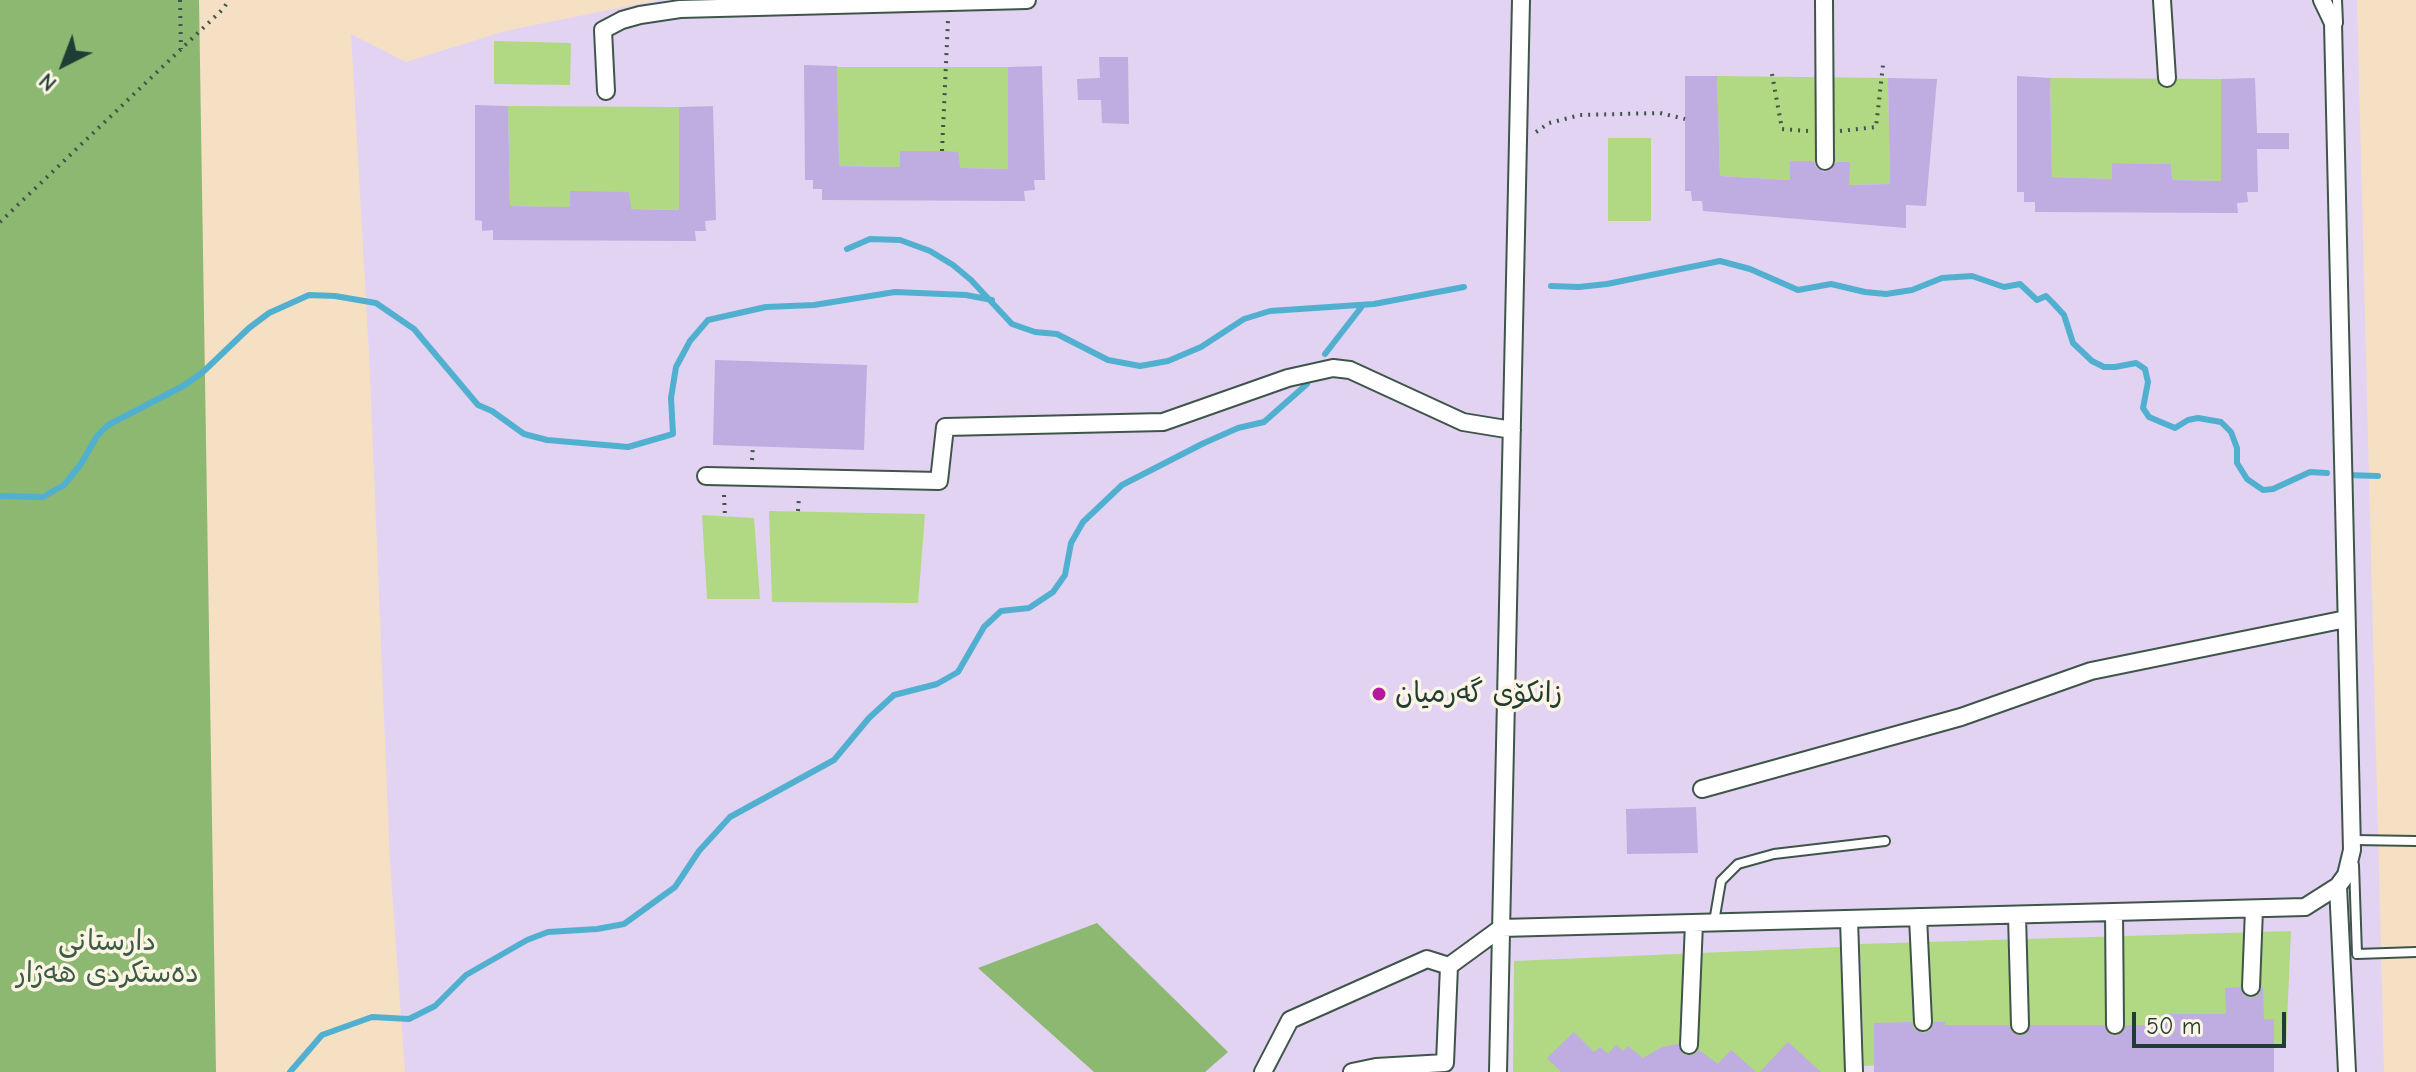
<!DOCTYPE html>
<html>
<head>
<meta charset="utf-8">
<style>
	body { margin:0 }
	#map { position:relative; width:2416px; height:1072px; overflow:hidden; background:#f5e0c3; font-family:"Comic Neue",sans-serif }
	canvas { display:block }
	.north { position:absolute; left:24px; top:24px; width:80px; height:80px; -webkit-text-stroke:6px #fcf5e5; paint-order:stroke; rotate:222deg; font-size:22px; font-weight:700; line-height:32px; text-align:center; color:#1f3d34 }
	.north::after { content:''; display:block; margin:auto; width:28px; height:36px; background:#1f3d34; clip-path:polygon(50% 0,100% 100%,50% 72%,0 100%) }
	.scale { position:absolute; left:2132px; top:1012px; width:154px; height:36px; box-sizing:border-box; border:4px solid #1f3d34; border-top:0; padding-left:10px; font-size:24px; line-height:28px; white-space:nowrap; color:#1f3d34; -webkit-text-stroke:6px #fcf5e5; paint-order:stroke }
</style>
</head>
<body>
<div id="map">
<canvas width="2416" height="1072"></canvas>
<div class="north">N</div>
<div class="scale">50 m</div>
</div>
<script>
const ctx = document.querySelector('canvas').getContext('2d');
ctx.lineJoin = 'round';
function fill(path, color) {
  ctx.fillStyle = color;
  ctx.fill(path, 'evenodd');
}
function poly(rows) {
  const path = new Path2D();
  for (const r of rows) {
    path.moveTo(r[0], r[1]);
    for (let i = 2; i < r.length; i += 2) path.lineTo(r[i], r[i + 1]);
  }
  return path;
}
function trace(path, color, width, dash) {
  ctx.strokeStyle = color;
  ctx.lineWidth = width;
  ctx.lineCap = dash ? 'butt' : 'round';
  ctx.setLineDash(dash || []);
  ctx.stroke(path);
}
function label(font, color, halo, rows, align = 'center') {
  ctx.font = font + ' "Comic Neue","Playpen Sans Arabic",sans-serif';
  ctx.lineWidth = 7;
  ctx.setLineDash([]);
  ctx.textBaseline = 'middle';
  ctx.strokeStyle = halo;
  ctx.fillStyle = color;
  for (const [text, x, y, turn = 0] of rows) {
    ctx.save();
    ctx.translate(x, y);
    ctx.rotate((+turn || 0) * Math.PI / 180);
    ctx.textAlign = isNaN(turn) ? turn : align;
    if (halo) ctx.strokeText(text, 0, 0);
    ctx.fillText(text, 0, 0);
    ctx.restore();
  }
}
fill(poly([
	[658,0,2357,0,2384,1072,405,1072,390,863,369,354,351,34,406,62,505,31]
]), '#e3d3f2');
fill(poly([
	[494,41,571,43,570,85,494,84],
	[837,67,1008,67,1008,169,839,166],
	[1717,76,1888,78,1890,184,1849,185,1849,162,1790,161,1790,180,1720,176],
	[2050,78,2221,79,2221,181,2172,180,2171,164,2113,163,2112,179,2052,177],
	[508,106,679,107,679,210,510,206],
	[1608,138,1651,138,1651,221,1608,221],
	[769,511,925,514,918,603,772,602],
	[702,515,754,518,760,599,707,599],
	[2291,931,2286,1044,1864,1066,1860,944],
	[1840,947,1845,1072,1513,1072,1514,961]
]), '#b1d883');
fill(poly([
	[0,0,199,0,216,1072,0,1072],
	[1097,923,1228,1052,1205,1072,1094,1072,978,968]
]), '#8cb871');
trace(poly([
	[847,249,870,239,900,240,930,251,953,265,971,280,1012,324,1035,332,1057,334,1108,360,1140,366,1168,361,1201,347,1244,319,1270,311,1374,304,1464,287],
	[1551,286,1579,287,1607,284,1720,261,1750,269,1798,290,1831,284,1865,292,1886,294,1912,290,1942,278,1972,276,2004,287,2020,284,2037,300,2046,296,2053,303,2064,315,2073,343,2092,361,2104,367,2115,367,2136,363,2145,369,2148,382,2143,408,2149,417,2175,428,2188,420,2198,418,2221,422,2231,432,2237,448,2237,463,2247,479,2263,490,2273,489,2310,472,2327,473],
	[1325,354,1363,305],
	[2346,475,2378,476],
	[0,496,43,497,64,485,81,464,97,436,108,425,185,385,204,371,249,328,269,313,309,295,335,296,376,303,414,329,478,405,492,411,524,434,547,440,628,447,673,434,671,398,676,367,690,341,708,320,766,307,814,305,895,292,966,295,992,300],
	[290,1072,322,1035,372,1017,409,1019,435,1006,466,975,527,940,548,932,597,929,624,924,675,887,699,851,730,817,834,760,869,718,894,695,937,684,958,672,984,627,1001,611,1029,608,1053,592,1065,575,1071,543,1083,522,1122,485,1204,443,1238,428,1264,422,1307,384]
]), '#51b0cf', 6);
fill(poly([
	[1099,57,1128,57,1129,124,1102,123,1101,100,1078,100,1077,79,1100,78],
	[804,65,837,66,839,166,900,167,900,151,942,151,958,152,960,168,1008,169,1008,67,1042,66,1045,180,1034,180,1035,190,1024,191,1025,201,822,200,822,189,813,189,813,180,805,180],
	[1685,76,1717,76,1720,176,1790,180,1790,161,1814,161,1816,167,1824,172,1831,170,1836,162,1850,162,1849,185,1890,184,1888,78,1937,79,1926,206,1906,205,1906,228,1703,211,1702,201,1692,201,1691,191,1685,191],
	[2017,76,2050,78,2052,177,2112,179,2112,163,2171,164,2172,180,2221,181,2221,79,2255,78,2257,133,2289,133,2289,149,2257,149,2258,192,2247,192,2248,202,2237,203,2238,213,2035,212,2035,202,2024,202,2024,192,2017,192],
	[475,105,508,106,510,206,570,207,570,191,629,192,631,209,679,210,679,107,713,106,716,220,705,221,706,231,695,231,696,241,493,240,493,230,482,231,482,221,475,220],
	[715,360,867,365,864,450,713,445],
	[1696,807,1698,853,1627,854,1626,809],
	[2240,987,2245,996,2251,998,2257,996,2263,987,2264,1019,2274,1019,2274,1072,1874,1072,1874,1023,1912,1022,1914,1029,1923,1033,1930,1031,1934,1022,1945,1022,1945,1025,2009,1025,2011,1031,2020,1036,2026,1034,2031,1025,2104,1025,2109,1034,2116,1036,2124,1031,2126,1025,2162,1025,2162,1014,2226,1014,2225,988],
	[1574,1032,1594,1052,1600,1047,1608,1054,1616,1045,1623,1051,1628,1046,1643,1058,1662,1047,1678,1044,1684,1055,1693,1055,1699,1050,1718,1064,1731,1050,1756,1072,1561,1072,1547,1058],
	[1788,1042,1821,1072,1760,1072]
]), '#bface0');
const lane = poly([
	[2337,0,2338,23],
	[2354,840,2416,841],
	[2354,865,2357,954,2416,952],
	[1714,922,1721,881,1738,864,1774,854,1885,841]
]);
const street = poly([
	[1824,0,1825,161],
	[2162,0,2167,78],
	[606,91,603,30,622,20,640,15,680,9,1027,0],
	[706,476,939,481,945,427,1163,422,1288,378,1333,368,1350,370,1463,422,1512,430],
	[1702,789,1961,717,2091,671,2346,619],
	[2338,886,2347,1072],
	[2114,912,2115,1025],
	[2017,915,2020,1025],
	[1918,917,1923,1022],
	[1849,919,1854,1072],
	[2251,987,2254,909],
	[1689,1045,1694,923],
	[1263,1072,1290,1020,1427,959,1449,966],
	[1352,1072,1376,1067,1445,1063,1449,966,1501,928,2305,907,2338,886,2346,875,2352,850,2333,23,2322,0],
	[1498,1072,1521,0]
]);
trace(lane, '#3f5549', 12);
trace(street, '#3f5549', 20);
trace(poly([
	[180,0,181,49],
	[1772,74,1782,129,1808,131],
	[1840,131,1876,127,1883,65],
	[1536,132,1549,123,1580,115,1660,113,1685,119],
	[942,151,948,20],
	[0,222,223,9,229,0],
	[752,460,753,446],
	[724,495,725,517],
	[798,511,799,497]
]), '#3f5549', 4, [2, 6]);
trace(lane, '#fff', 8);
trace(street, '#fff', 16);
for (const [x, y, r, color] of [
	[1379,694,8,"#b5179e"]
]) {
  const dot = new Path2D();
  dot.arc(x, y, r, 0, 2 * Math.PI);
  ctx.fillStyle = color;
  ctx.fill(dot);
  trace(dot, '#fcf5e5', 3);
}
label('28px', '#1f3d34', '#fcf5e5', [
	["زانکۆی گەرمیان",1395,694]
], 'left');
label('28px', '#3c5c44', '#fcf5e5', [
	["دارستانی",107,942],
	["دەستکردی هەژار",107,974]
]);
</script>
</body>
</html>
